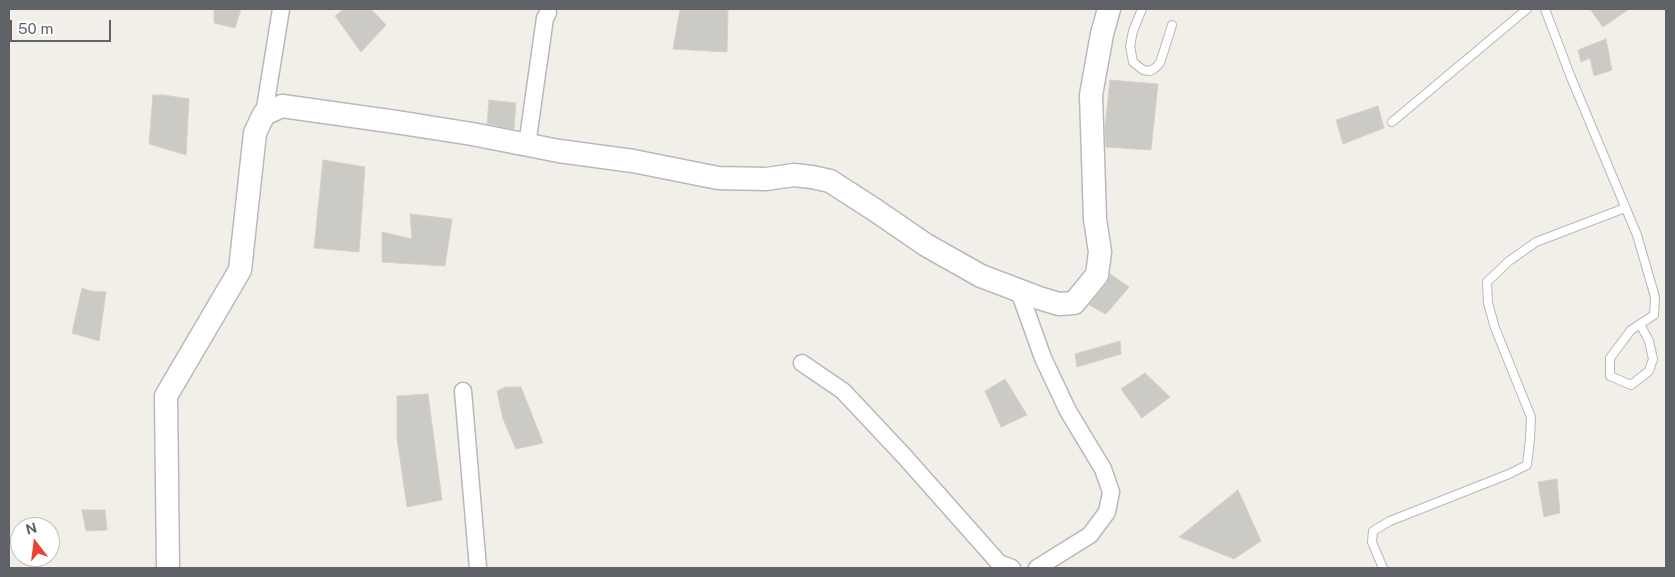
<!DOCTYPE html>
<html>
<head>
<meta charset="utf-8">
<style>
	body { margin:0 }
	#map { position:relative; width:1675px; height:577px; overflow:hidden; background:#f1efe8; font-family:"Public Sans",sans-serif }
	canvas { display:block }
	.frame { position:absolute; inset:0; border:10px solid #5f6368; pointer-events:none }
	.north { position:absolute; left:10px; top:517px; width:50px; height:50px; box-sizing:border-box; background:#fff; border:1px solid #bfc1c3; border-radius:50%; rotate:345deg; font-size:14px; font-weight:700; line-height:20px; text-align:center; color:#5f6368 }
	.north::after { content:''; display:block; margin:auto; width:18px; height:22px; background:#ea4335; clip-path:polygon(50% 0,100% 100%,50% 72%,0 100%) }
	.scale { position:absolute; left:10px; top:20px; width:101px; height:22px; box-sizing:border-box; border:2px solid #5f6368; border-top:0; padding-left:6px; font-size:15px; line-height:18px; white-space:nowrap; color:#5f6368; -webkit-text-stroke:4px #fff; paint-order:stroke }
</style>
</head>
<body>
<div id="map">
<canvas width="1675" height="577"></canvas>
<div class="frame"></div>
<div class="north">N</div>
<div class="scale">50 m</div>
</div>
<script>
const ctx = document.querySelector('canvas').getContext('2d');
ctx.lineJoin = 'round';
function fill(path, color) {
  ctx.fillStyle = color;
  ctx.fill(path, 'evenodd');
}
function poly(rows) {
  const path = new Path2D();
  for (const r of rows) {
    path.moveTo(r[0], r[1]);
    for (let i = 2; i < r.length; i += 2) path.lineTo(r[i], r[i + 1]);
  }
  return path;
}
function trace(path, color, width, dash) {
  ctx.strokeStyle = color;
  ctx.lineWidth = width;
  ctx.lineCap = dash ? 'butt' : 'round';
  ctx.setLineDash(dash || []);
  ctx.stroke(path);
}
const building = poly([
	[214,9,241,9,235,28,214,23,214,9],
	[344,9,371,9,386,25,361,52,335,16,344,9],
	[680,9,728,9,727,52,673,49,680,9],
	[1590,9,1629,9,1603,27,1590,9],
	[1606,39,1612,70,1594,76,1590,58,1581,62,1578,50,1606,39],
	[1110,80,1158,84,1151,150,1106,147,1105,127,1110,80],
	[153,95,164,95,189,99,186,155,149,144,153,95],
	[489,100,516,103,514,129,487,124,489,100],
	[1378,106,1384,128,1343,144,1336,120,1378,106],
	[323,160,365,167,359,252,314,248,323,160],
	[410,214,452,219,445,266,382,262,382,232,412,239,410,214],
	[1110,274,1129,287,1106,314,1089,305,1107,283,1110,274],
	[82,288,91,291,106,292,99,341,72,333,82,288],
	[1120,341,1121,354,1077,367,1075,354,1120,341],
	[1145,373,1170,397,1142,418,1121,389,1145,373],
	[1005,379,1027,415,1001,427,985,391,1005,379],
	[506,387,521,387,543,443,516,449,503,419,497,391,506,387],
	[428,394,442,500,407,507,397,438,397,396,428,394],
	[1557,479,1560,513,1544,517,1538,482,1557,479],
	[1238,490,1261,541,1234,559,1179,537,1238,490],
	[82,510,105,510,107,530,86,531,82,510]
]);
fill(building, '#cccac5');
trace(building, '#d6d1c6', 1);
const lane = poly([
	[1142,9,1133,31,1130,46,1133,62,1143,70,1150,71,1155,68,1160,63,1172,25],
	[1545,9,1570,75,1637,235,1655,297,1654,315,1631,330,1610,358,1610,376,1631,385,1649,371,1653,359,1649,341,1640,324],
	[1392,122,1527,9],
	[1383,568,1372,542,1373,531,1390,521,1509,474,1527,465,1530,439,1531,417,1495,328,1488,303,1487,282,1509,261,1536,242,1625,208]
]);
const street = poly([
	[264,114,281,9],
	[527,145,545,18,548,13],
	[1019,291,1043,358,1068,411,1103,469,1111,492,1107,512,1090,535,1037,568],
	[802,363,843,391,905,457,999,563,1012,568],
	[463,391,478,568]
]);
const secondary = poly([
	[168,568,166,396,240,270,255,133,264,114,282,106,396,122,472,134,559,151,633,161,718,178,766,179,794,175,812,177,830,181,875,210,926,245,981,276,1039,298,1059,304,1074,303,1097,275,1100,252,1095,219,1091,95,1102,34,1109,9]
]);
trace(lane, '#b5b8bc', 10);
trace(street, '#b5b8bc', 19);
trace(secondary, '#b6babf', 25);
trace(lane, '#fff', 8);
trace(street, '#fff', 16);
trace(secondary, '#fff', 22);
</script>
</body>
</html>
